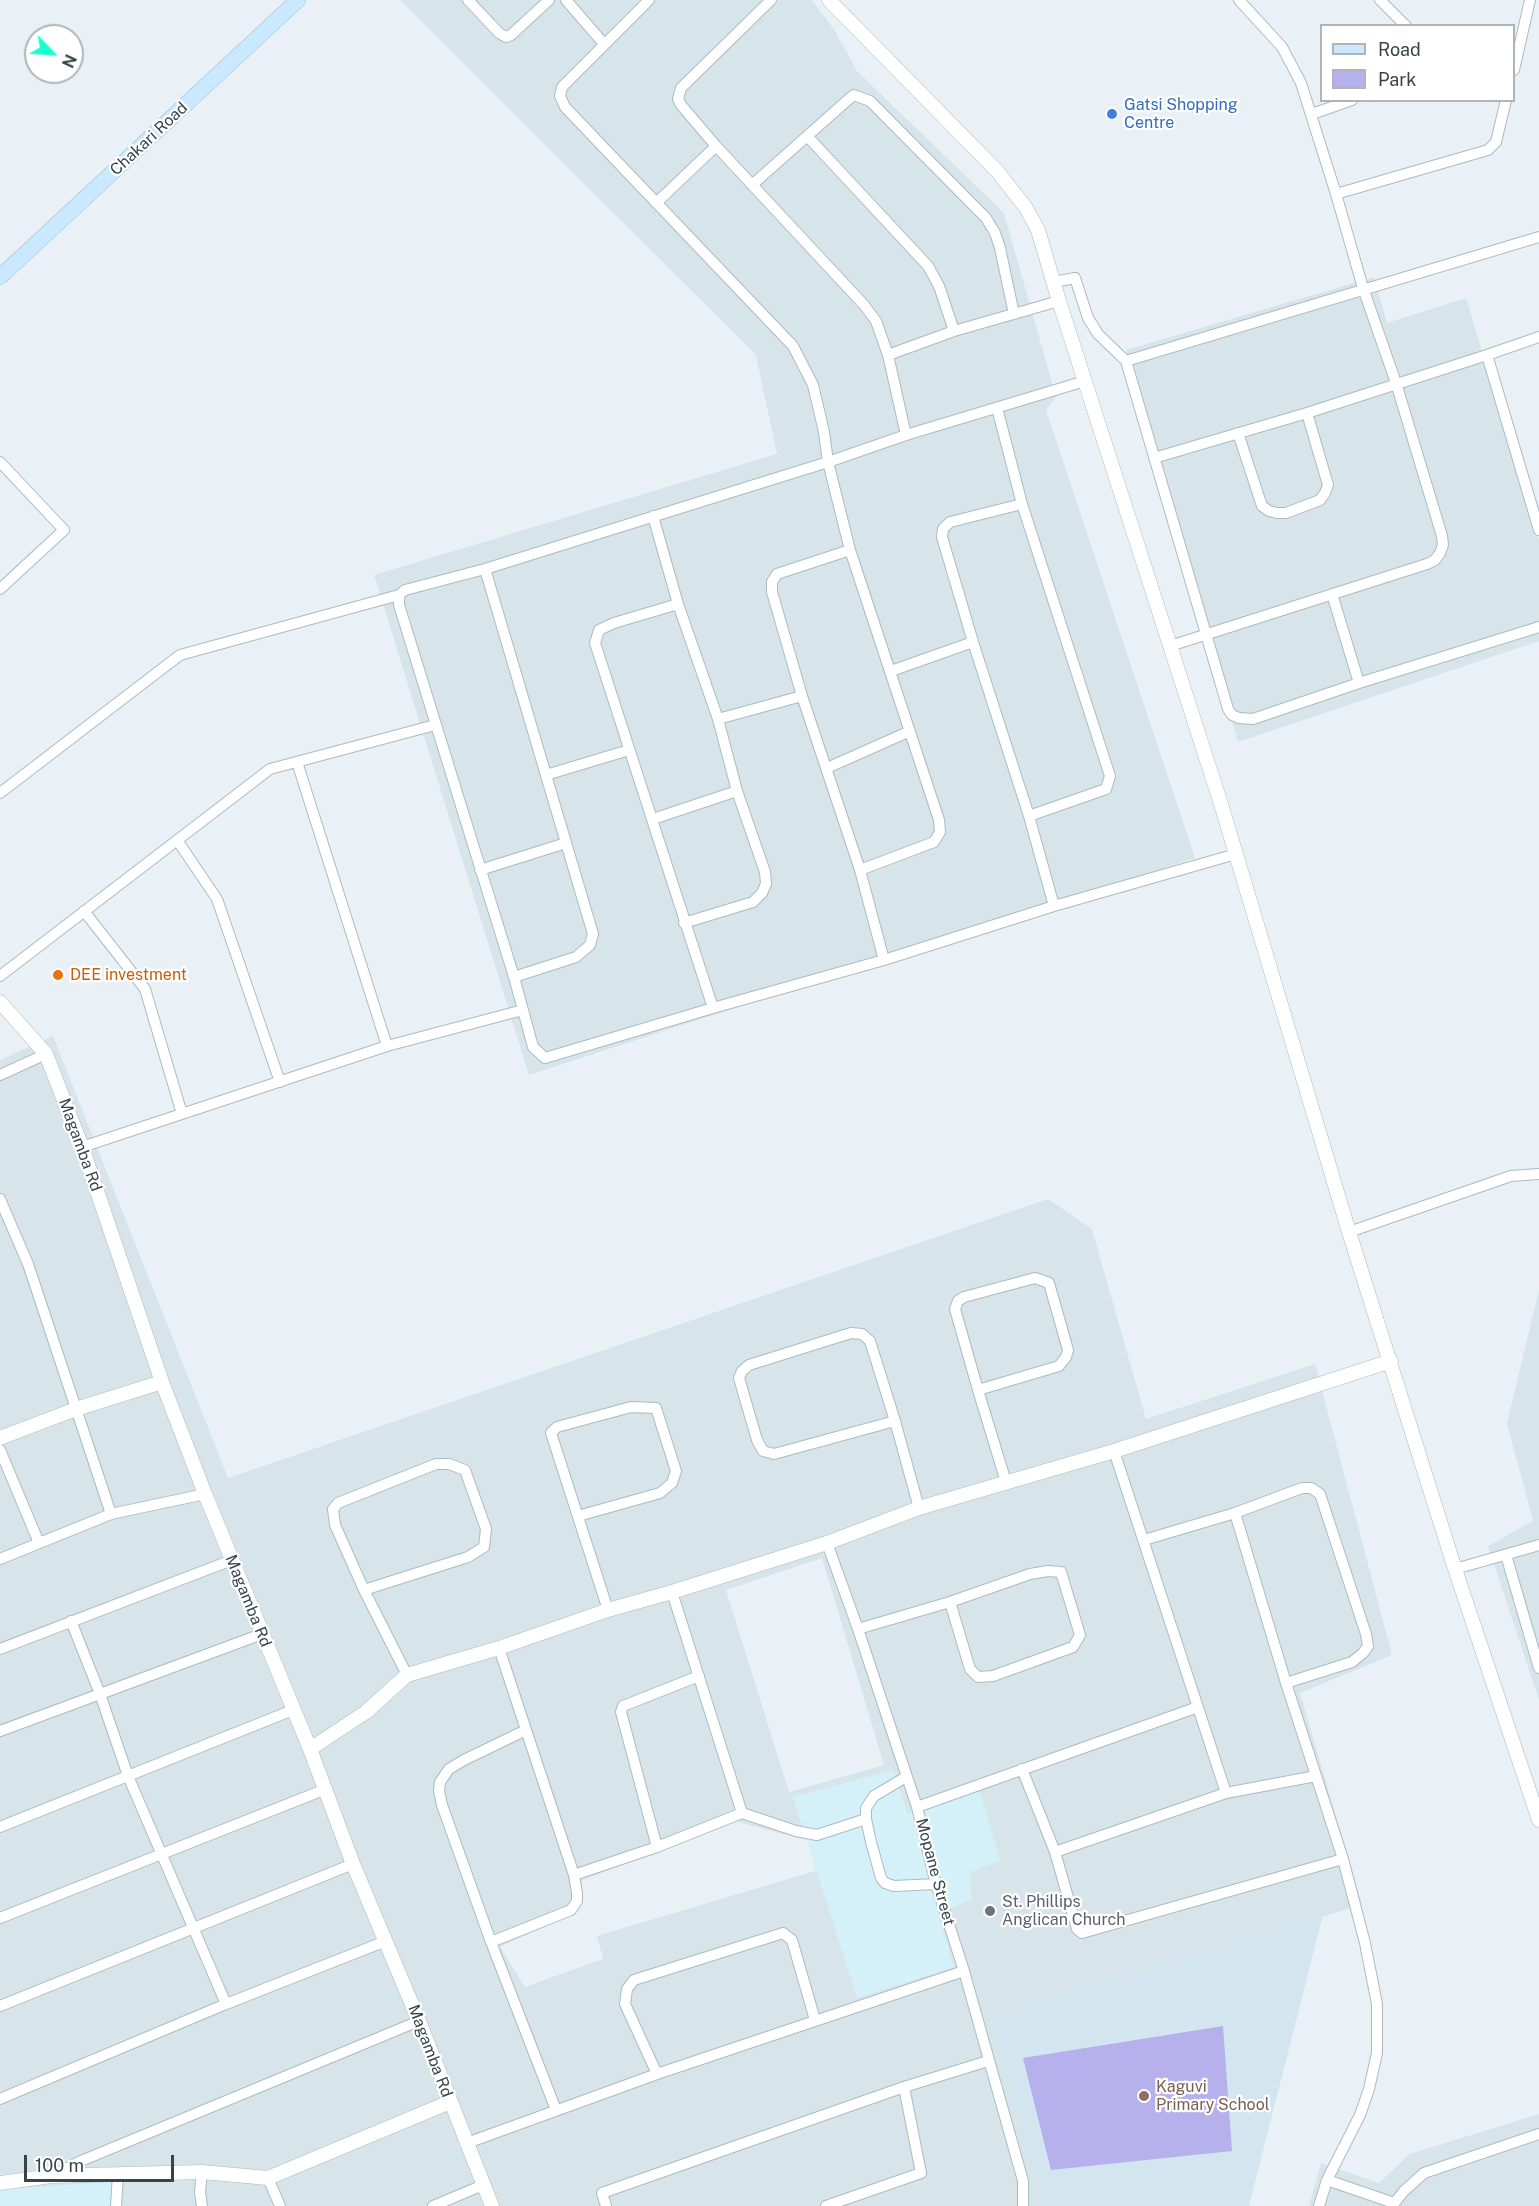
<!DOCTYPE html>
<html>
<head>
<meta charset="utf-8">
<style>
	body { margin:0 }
	#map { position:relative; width:1539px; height:2206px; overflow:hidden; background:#e9f1f6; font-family:"Public Sans",sans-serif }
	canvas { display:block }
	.legend { position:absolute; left:1320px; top:24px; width:195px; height:78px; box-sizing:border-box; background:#fff; border:2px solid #afb5b7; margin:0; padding:8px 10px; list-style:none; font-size:18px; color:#37454a }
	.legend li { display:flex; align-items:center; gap:12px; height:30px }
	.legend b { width:30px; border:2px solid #afb5b7 }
	.north { position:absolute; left:24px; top:24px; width:60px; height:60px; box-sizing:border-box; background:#fff; border:2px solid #afb5b7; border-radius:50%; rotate:115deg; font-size:16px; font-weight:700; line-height:24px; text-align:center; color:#37454a }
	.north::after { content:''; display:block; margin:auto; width:21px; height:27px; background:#17ffd2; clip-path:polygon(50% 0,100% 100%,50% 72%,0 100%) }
	.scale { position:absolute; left:24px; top:2155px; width:150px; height:27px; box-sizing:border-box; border:3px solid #37454a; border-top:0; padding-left:8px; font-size:18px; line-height:21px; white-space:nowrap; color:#37454a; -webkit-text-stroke:4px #fff; paint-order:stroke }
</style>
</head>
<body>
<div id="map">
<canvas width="1539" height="2206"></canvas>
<ul class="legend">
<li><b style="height:8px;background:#cae9ff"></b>Road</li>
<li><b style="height:16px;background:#b6b0ec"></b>Park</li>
</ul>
<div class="north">N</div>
<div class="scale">100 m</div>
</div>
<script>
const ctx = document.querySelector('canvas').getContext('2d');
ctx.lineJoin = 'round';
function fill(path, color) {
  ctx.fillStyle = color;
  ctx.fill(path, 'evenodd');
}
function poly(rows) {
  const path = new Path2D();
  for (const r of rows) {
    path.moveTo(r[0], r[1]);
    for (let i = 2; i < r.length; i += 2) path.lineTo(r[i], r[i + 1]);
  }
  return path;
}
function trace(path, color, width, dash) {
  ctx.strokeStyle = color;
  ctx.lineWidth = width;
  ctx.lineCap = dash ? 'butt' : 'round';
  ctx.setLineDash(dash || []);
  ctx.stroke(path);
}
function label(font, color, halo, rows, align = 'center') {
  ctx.font = font + ' "Public Sans",sans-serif';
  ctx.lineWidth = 4.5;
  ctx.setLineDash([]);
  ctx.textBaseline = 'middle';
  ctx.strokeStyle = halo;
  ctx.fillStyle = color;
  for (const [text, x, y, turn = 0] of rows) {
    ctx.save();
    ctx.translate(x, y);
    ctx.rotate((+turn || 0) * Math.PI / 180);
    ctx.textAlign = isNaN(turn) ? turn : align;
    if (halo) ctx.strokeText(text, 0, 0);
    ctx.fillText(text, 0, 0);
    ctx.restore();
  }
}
fill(poly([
	[400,0,812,0,835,31,857,71,1004,213,1056,397,1046,410,1195,858,529,1075,374,575,777,454,756,355],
	[1374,277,1387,323,1466,298,1539,541,1539,641,1238,742,1126,350],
	[53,1036,228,1478,1048,1199,1092,1229,1146,1419,1315,1364,1392,1655,1300,1693,1362,1904,1005,2020,1046,2158,1040,2206,0,2206,0,1060],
	[822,1558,884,1765,789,1792,726,1590],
	[734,1821,818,1843,815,1871,597,1936,603,1959,525,1987,500,1947,575,1913,573,1884],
	[1539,1290,1539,1700,1488,1546,1533,1521,1507,1423],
	[1539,2114,1539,2206,1309,2206,1321,2163,1379,2183,1410,2154]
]), '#d7e4ea');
fill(poly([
	[893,1770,908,1814,979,1790,1001,1861,970,1872,972,1899,938,1914,954,1967,857,1998,793,1797],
	[114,2181,112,2206,0,2206,0,2190]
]), '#d4f0f8');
fill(poly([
	[1323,1915,1249,2206,1035,2206,1037,2175,988,2018]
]), '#d3e5ef');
fill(poly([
	[1223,2026,1232,2151,1051,2170,1023,2058]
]), '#b6b0ec');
const minor = poly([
	[468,0,499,33,506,37,511,35,549,0],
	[566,0,604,44],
	[649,0,562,87,560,96,565,107,793,346,813,385,824,432,828,462,850,550,939,820,940,832,934,842,860,870],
	[771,0,681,88,678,99,681,105,716,146,864,305,876,321,888,355,906,435],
	[1380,0,1406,26],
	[1514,70,1530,0],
	[1312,114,1352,100],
	[808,137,928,266,939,286,954,331],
	[752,185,850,98,854,95,870,101,986,218,995,233,1000,248,1014,314],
	[1336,194,1488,150,1496,142,1506,100],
	[656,203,716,146],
	[1539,237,1126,361,1228,709,1232,715,1239,718,1253,719,1359,683,1539,627],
	[1054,282,1075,278,1088,318,1098,334,1126,361],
	[888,355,954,331,1059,301],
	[1487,355,1539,337],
	[997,408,1022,504,1110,776,1106,789,1029,816],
	[1238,433,1262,506,1269,511,1277,513,1286,513,1320,500,1325,493,1328,485,1307,413],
	[1154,458,1307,413,1487,355,1539,530],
	[0,462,64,530,0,589],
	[1022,504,950,522,943,529,942,537,973,642,1029,816,1054,906],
	[653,516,678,604,718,719,737,791,765,872,766,884,762,893,753,902,684,923],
	[850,550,777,574,772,582,772,592,802,696,860,870,884,960],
	[485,569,593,934,590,945,576,957,514,977],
	[1332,594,1359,683],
	[399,595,399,605,514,977,533,1047,545,1058,713,1008,884,960,1054,906,1236,854],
	[678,604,614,623,599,630,595,643,713,1008],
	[1170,646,1427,564,1435,560,1440,553,1443,545,1442,536,1396,383,1363,288,1336,194,1301,83,1282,47,1239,0],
	[891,671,973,642],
	[718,719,802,696],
	[297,762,387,1046],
	[827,768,908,732],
	[546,775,629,750],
	[0,793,180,655,399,595,405,590,485,569,828,462,906,435,1085,381],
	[653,819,737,791],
	[177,840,217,899,280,1082],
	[480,870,566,843],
	[84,911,145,989,182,1114],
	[0,976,270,769,435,725],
	[0,1075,46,1054],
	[82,1147,387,1046,523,1010],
	[0,1199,28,1264,111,1514],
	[1349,1232,1511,1176,1539,1174],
	[978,1390,1059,1366,1066,1357,1068,1350,1049,1283,1035,1278,964,1297,958,1301,955,1309,978,1390,1006,1482],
	[895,1421,774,1454,763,1451,757,1440,739,1378,742,1371,749,1365,851,1333,862,1334,870,1341,895,1421,919,1508],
	[0,1450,39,1543],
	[578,1516,660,1493,672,1483,676,1471,656,1408,631,1407,557,1427,551,1433,608,1610],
	[1144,1540,1235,1513,1302,1488,1311,1488,1320,1494,1366,1634,1368,1646,1363,1653,1352,1662,1286,1683],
	[827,1543,858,1629,917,1807,936,1884,964,1971,1023,2181,1023,2206],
	[1506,1555,1539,1668],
	[0,1559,111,1514,205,1494],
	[1455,1569,1539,1545],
	[364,1590,468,1557,484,1547,486,1529,465,1470,449,1464,436,1464,338,1503,333,1509,335,1525,364,1590,407,1675],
	[672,1592,742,1813],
	[71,1621,100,1694,128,1776,226,2004],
	[858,1629,950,1602,1030,1574,1048,1571,1061,1572,1080,1635,1073,1647,993,1676,978,1677,970,1669,950,1602],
	[499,1648,574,1875,577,1893,577,1901,571,1910,491,1942,556,2110],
	[0,1649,232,1560],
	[0,1731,262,1634],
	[1022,1769,1055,1852,1226,1793,1114,1451],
	[906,1777,874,1796,866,1808,866,1819,871,1842,881,1878,885,1883,894,1886,936,1884],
	[1226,1793,1316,1776],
	[917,1807,1198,1707],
	[0,1827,293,1710],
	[657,1847,621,1712,623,1706,699,1676],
	[1055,1852,1077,1929,1082,1933,1343,1859,1286,1683,1235,1513],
	[1343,1859,1365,1943,1377,2004,1377,2053,1369,2089,1360,2115,1327,2180,1394,2203],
	[574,1875,657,1847,742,1813,796,1831,817,1835,866,1819],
	[0,1918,326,1789],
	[491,1942,442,1805,439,1791,440,1782,449,1769,464,1760,526,1730],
	[0,2006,353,1864],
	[657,2074,625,2004,627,1989,634,1980,783,1933,792,1940,815,2020],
	[0,2099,226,2004,386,1941],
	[467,2143,657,2074,964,1971],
	[54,2175,81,2161,419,2021],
	[268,2178,280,2206],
	[116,2206,118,2174],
	[202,2206,200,2192,202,2172],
	[433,2206,483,2185],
	[606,2206,602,2193,904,2087,988,2061],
	[826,2206,921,2173,904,2087],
	[1319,2206,1327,2180],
	[1392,2206,1404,2191,1424,2173,1539,2134]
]);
const tertiary = poly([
	[829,0,998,172,1026,208,1038,230,1059,301,1221,804,1349,1232,1455,1569,1539,1820],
	[0,1002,46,1054,82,1147,162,1382,205,1494,310,1749,353,1864,419,2021,492,2206],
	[0,1438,76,1409,162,1382],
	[310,1749,366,1712,407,1675,499,1648,608,1610,672,1592,827,1543,919,1508,1114,1451,1391,1361],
	[0,2183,51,2176,202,2172,268,2178,450,2102]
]);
const secondary = poly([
	[0,277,298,0]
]);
trace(minor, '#abbbc2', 12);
trace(tertiary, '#abbbc2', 15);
trace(secondary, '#95bcd5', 16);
trace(minor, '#fff', 10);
trace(tertiary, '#fff', 14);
trace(secondary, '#cae9ff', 15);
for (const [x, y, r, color] of [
	[1112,114,6,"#3f7fe0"],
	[58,975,6,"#e8710a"],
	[990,1911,6,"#6b7280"],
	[1144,2096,6,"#8d6e63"]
]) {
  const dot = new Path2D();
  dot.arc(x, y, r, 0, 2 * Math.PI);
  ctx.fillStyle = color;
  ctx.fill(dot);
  trace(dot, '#fff', 2);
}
label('16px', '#366cbe', '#fff', [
	["Gatsi Shopping",1124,105],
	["Centre",1124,123]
], 'left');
label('16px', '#37454a', '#fff', [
	["Chakari Road",149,139,-43],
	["Magamba Rd",80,1145,70],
	["Magamba Rd",248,1601,68],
	["Mopane Street",935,1872,75],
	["Magamba Rd",430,2051,69]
]);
label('16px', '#c56008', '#fff', [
	["DEE investment",70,975]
], 'left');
label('16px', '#5b616d', '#fff', [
	["St. Phillips",1002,1902],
	["Anglican Church",1002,1920]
], 'left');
label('16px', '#785e54', '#fff', [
	["Kaguvi",1156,2087],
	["Primary School",1156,2105]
], 'left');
</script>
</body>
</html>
